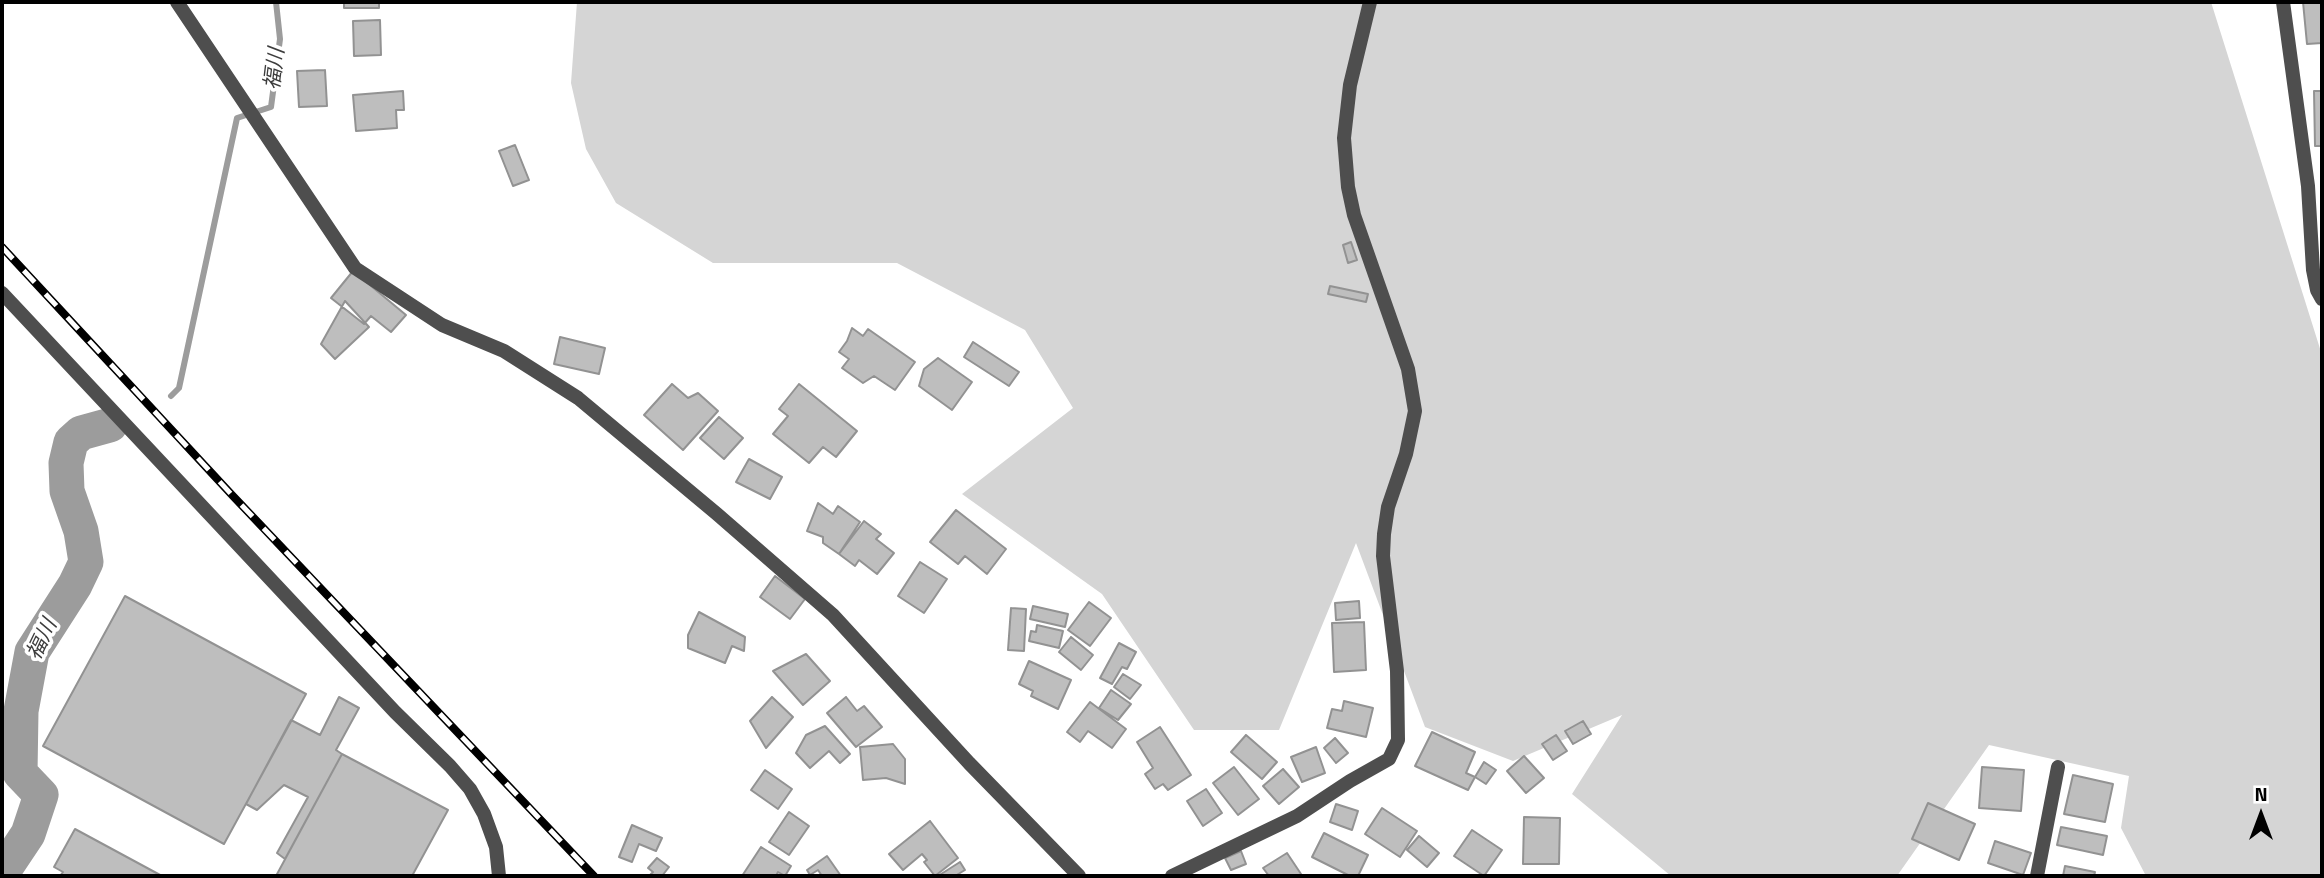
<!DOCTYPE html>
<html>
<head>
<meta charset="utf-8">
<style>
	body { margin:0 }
	#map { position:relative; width:2324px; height:878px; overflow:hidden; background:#fff; font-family:"Titillium Web",sans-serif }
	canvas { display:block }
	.frame { position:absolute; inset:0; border:4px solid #000; pointer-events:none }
	.north { position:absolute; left:2226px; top:780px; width:70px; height:70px; -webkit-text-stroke:5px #fff; paint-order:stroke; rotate:0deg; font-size:19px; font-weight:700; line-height:28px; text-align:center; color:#000 }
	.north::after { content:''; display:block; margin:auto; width:24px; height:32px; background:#000; clip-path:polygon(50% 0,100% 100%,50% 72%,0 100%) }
</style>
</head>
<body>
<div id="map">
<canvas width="2324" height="878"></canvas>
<div class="frame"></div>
<div class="north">N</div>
</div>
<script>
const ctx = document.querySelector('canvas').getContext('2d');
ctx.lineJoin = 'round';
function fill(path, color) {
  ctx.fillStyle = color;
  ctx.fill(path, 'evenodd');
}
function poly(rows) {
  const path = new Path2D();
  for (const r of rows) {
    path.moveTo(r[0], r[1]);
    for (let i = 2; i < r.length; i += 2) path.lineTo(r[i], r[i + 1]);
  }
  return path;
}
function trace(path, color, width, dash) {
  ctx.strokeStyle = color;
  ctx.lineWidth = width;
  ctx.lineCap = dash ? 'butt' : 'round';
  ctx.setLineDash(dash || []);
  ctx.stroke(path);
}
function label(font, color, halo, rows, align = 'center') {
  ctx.font = font + ' "Titillium Web","Noto Sans JP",sans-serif';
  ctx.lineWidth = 7;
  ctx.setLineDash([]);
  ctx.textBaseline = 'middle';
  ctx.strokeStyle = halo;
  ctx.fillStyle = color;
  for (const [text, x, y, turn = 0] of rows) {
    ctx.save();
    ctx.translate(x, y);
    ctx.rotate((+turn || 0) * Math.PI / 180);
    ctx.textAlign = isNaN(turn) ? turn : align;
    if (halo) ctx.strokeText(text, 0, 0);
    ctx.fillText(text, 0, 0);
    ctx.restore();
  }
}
fill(poly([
	[577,2,2211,2,2322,355,2322,876,2146,876,2121,828,2129,776,1989,745,1897,876,1671,876,1572,794,1622,715,1513,761,1425,727,1356,543,1279,730,1194,730,1102,594,962,494,1073,408,1025,330,897,263,713,263,616,203,586,149,571,83]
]), '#d5d5d5');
trace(poly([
	[171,396,179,388,237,118,271,107,280,39,276,2]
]), '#9c9c9c', 6);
trace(poly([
	[2,873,28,834,41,795,20,773,21,711,32,652,75,585,86,562,81,531,67,491,66,463,71,442,81,433,110,425]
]), '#9c9c9c', 35);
const building = poly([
	[344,2,379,2,379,8,344,8,344,2],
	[2303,2,2322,2,2322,43,2307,44,2303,2],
	[380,20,381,55,354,56,353,21,380,20],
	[325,70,327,106,299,107,297,71,325,70],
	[403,91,404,110,396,110,397,128,356,131,353,95,403,91],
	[2314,91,2322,91,2322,146,2315,146,2314,91],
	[515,145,529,180,513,186,499,151,515,145],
	[1351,242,1357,260,1348,263,1343,245,1351,242],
	[353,271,406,315,391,332,371,316,364,324,331,298,353,271],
	[1330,286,1368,294,1366,302,1328,294,1330,286],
	[345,301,369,327,335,359,321,344,345,301],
	[852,328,863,336,868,329,915,362,895,390,874,376,863,383,842,368,849,359,839,352,847,341,852,328],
	[560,337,605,348,599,374,554,364,560,337],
	[973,342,1019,372,1009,386,964,357,973,342],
	[938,358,972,382,952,410,919,386,924,369,938,358],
	[672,384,688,398,698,393,718,411,683,450,644,415,672,384],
	[799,384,857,431,836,457,823,447,809,463,773,434,788,416,779,409,799,384],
	[719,417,743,438,724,459,700,438,719,417],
	[749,459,782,477,770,499,736,482,749,459],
	[818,503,833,514,838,506,860,522,839,554,823,543,823,537,807,531,818,503],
	[956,510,1006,549,987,574,965,556,958,564,930,542,956,510],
	[864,521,881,534,876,539,894,553,877,574,859,560,855,566,839,554,864,521],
	[920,562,947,579,924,613,898,596,920,562],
	[775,576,805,599,790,619,760,597,775,576],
	[125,596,306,694,224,844,43,746,125,596],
	[1359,601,1360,618,1336,620,1335,603,1359,601],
	[1089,602,1111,618,1090,646,1068,630,1089,602],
	[1033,606,1068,614,1065,627,1030,619,1033,606],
	[1011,608,1026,609,1024,651,1008,650,1011,608],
	[699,612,745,637,744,651,732,646,725,663,688,648,688,635,699,612],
	[1364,622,1366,670,1334,672,1332,623,1364,622],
	[1037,625,1063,631,1059,648,1029,641,1031,631,1036,632,1037,625],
	[1071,637,1093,655,1081,670,1059,652,1071,637],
	[1119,643,1136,652,1127,669,1122,667,1112,684,1100,678,1119,643],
	[806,654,830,681,803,705,773,671,806,654],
	[1029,661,1071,680,1058,709,1031,696,1033,691,1019,684,1029,661],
	[1123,674,1141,685,1130,699,1114,687,1123,674],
	[1111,690,1131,704,1118,720,1099,708,1111,690],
	[339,697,359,708,336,750,342,754,285,859,277,853,308,797,284,785,257,810,246,804,291,720,320,735,339,697],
	[772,697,793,717,766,748,750,721,772,697],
	[846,697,857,711,864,706,882,727,856,747,827,713,846,697],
	[1344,701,1373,708,1366,737,1327,728,1332,709,1342,711,1344,701],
	[1090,702,1126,729,1112,748,1088,731,1080,742,1067,732,1090,702],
	[1583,721,1591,734,1573,744,1565,731,1583,721],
	[825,726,850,754,840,763,829,751,810,768,796,753,806,735,825,726],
	[1160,727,1191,775,1168,790,1163,784,1155,789,1145,774,1153,768,1137,742,1160,727],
	[1432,732,1475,752,1466,773,1475,777,1468,790,1415,766,1432,732],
	[1246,735,1277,762,1262,779,1231,752,1246,735],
	[1556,735,1567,751,1553,760,1542,744,1556,735],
	[1335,738,1348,753,1336,763,1324,748,1335,738],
	[893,744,905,759,905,784,886,778,863,780,860,747,893,744],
	[1316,747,1325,773,1302,782,1291,757,1316,747],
	[342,754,448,810,412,876,276,876,342,754],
	[1524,756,1544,778,1526,793,1507,771,1524,756],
	[1484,762,1496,770,1486,784,1475,777,1484,762],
	[1234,767,1259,799,1238,815,1213,783,1234,767],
	[1982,767,2024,770,2021,811,1979,808,1982,767],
	[1283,769,1299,787,1279,804,1263,786,1283,769],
	[765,770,792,789,778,809,751,790,765,770],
	[2073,775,2113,784,2105,822,2064,814,2073,775],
	[1206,789,1222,813,1203,826,1187,801,1206,789],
	[1928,803,1975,824,1959,860,1912,839,1928,803],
	[1336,804,1358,811,1352,830,1330,822,1336,804],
	[1382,808,1417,831,1400,857,1365,834,1382,808],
	[789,812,809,826,789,855,769,842,789,812],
	[1524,817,1560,818,1559,864,1523,864,1524,817],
	[930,821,958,858,935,876,924,862,927,860,922,854,903,870,889,854,930,821],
	[632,825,662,838,656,851,639,844,632,862,619,857,632,825],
	[2061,827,2107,836,2103,855,2057,845,2061,827],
	[75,829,162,876,60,876,63,872,54,867,75,829],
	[1472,830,1502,850,1484,876,1454,856,1472,830],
	[1324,833,1368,855,1358,876,1350,876,1312,857,1324,833],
	[1419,836,1439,853,1427,867,1407,850,1419,836],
	[1995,841,2031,853,2023,875,1988,863,1995,841],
	[761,847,791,866,785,876,778,872,776,876,742,876,761,847],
	[1241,851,1246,864,1231,870,1225,858,1241,851],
	[1287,853,1301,874,1298,876,1269,876,1263,868,1287,853],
	[827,856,841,876,822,876,818,870,810,875,807,870,827,856],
	[657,858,669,867,662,876,649,876,653,872,648,868,657,858],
	[960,862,965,870,955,876,938,876,960,862],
	[2065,866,2095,872,2094,876,2063,876,2065,866]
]);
fill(building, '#bebebe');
trace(building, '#929292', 2);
trace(poly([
	[177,2,355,268,442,325,504,351,578,398,717,514,833,615,969,763,1079,876],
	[2283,2,2308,186,2313,270,2317,290,2322,299],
	[2037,876,2058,767]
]), '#4e4e4e', 14);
trace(poly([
	[2,293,395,712,450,766,470,789,484,814,496,847,499,876],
	[1172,876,1297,816,1350,781,1389,759,1398,740,1397,671,1383,556,1384,534,1388,507,1406,454,1415,411,1408,369,1354,215,1348,187,1344,138,1350,85,1370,2]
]), '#4e4e4e', 14);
const rail = poly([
	[2,247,232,495,594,876]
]);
trace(rail, '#000', 8);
trace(rail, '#fff', 5, [16]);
label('italic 21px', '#3d3d3d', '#fff', [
	["福川",276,69,-83],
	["福川",43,640,-64]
]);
</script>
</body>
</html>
